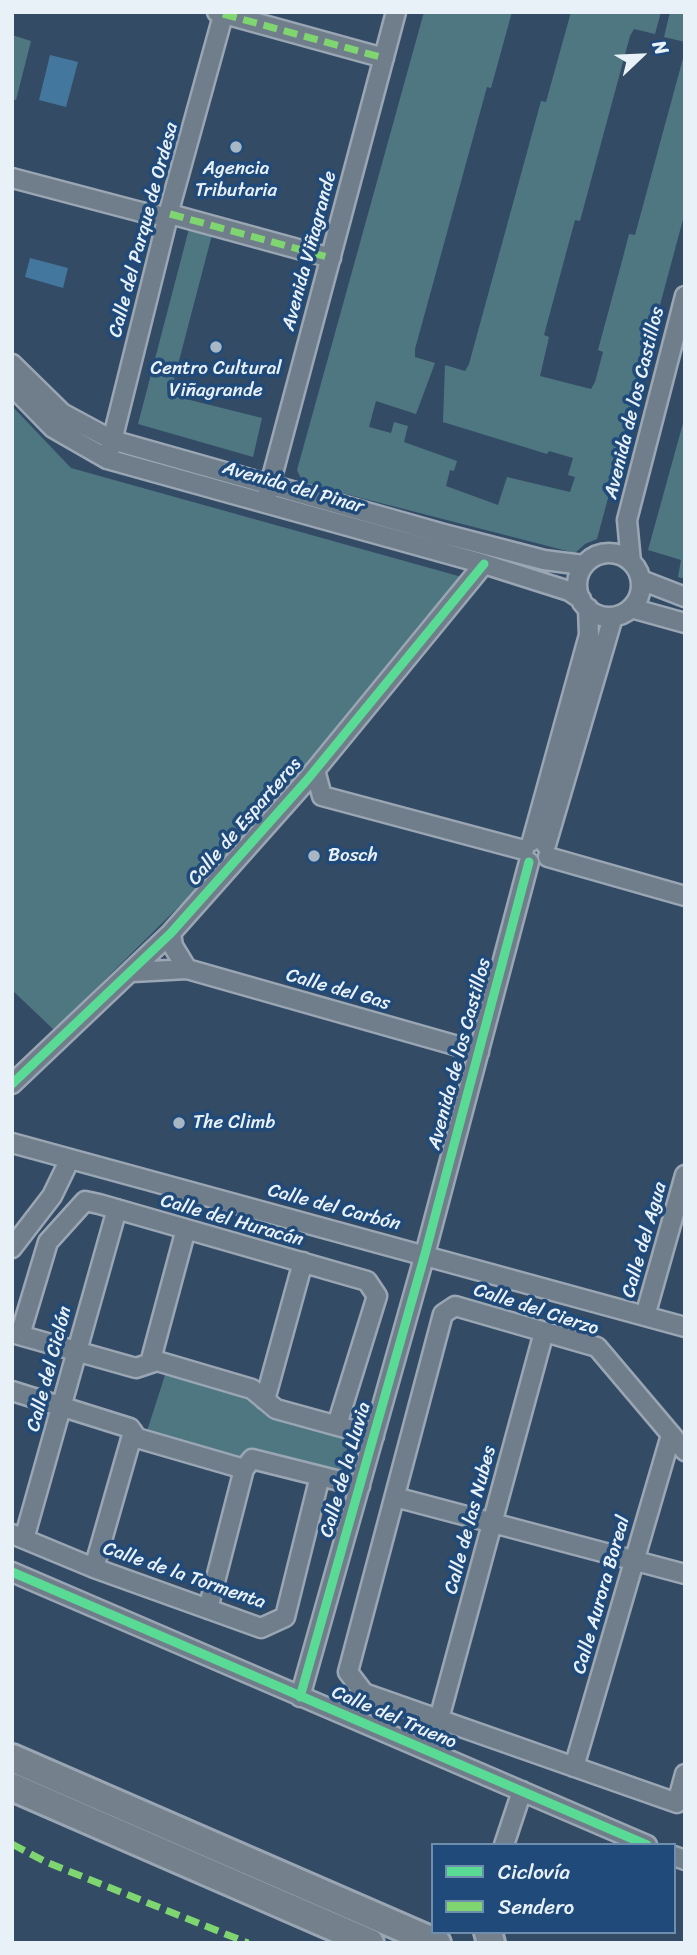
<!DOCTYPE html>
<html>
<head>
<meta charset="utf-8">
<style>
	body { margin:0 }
	#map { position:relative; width:697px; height:1955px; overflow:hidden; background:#344b65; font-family:Sriracha,sans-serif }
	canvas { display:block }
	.frame { position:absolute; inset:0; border:14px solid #e8f1f8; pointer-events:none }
	.legend { position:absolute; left:431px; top:1843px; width:245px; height:91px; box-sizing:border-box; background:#1f4a7a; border:2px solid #6f8dac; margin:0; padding:9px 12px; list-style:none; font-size:21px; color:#e8f1f8 }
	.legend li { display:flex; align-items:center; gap:14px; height:35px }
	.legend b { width:35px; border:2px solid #6f8dac }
	.north { position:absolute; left:606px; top:21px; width:70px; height:70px; -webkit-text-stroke:5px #1f4a7a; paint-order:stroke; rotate:67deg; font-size:19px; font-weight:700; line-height:28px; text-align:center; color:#e8f1f8 }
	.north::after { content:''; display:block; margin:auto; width:24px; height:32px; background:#e8f1f8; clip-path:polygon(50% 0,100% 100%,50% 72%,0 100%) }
</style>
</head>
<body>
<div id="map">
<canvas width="697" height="1955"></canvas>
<div class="frame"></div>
<ul class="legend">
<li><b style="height:9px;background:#5adb95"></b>Ciclovía</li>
<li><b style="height:9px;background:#7fd670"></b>Sendero</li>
</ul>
<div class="north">N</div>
</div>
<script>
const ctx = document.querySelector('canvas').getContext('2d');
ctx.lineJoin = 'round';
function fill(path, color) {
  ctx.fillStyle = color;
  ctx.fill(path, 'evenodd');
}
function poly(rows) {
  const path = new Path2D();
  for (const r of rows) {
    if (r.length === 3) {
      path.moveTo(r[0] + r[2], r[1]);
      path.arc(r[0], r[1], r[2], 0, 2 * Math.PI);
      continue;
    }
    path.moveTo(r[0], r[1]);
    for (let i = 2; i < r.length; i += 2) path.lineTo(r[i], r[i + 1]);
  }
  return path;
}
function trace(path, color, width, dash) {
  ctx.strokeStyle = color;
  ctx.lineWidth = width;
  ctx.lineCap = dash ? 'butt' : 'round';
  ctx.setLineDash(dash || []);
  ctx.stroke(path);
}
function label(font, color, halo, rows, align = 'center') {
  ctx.font = font + ' Sriracha,sans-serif';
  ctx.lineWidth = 7;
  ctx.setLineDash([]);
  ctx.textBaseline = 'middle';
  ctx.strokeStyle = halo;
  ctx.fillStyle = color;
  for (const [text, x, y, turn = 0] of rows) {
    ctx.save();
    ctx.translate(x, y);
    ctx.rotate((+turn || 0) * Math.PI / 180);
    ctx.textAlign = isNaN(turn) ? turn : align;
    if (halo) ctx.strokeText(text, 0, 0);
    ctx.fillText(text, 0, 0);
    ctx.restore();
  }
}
fill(poly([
	[424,12,512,12,491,88,487,87,415,349,415,357,435,363,416,414,376,401,369,427,391,433,394,422,408,426,404,442,457,461,454,471,450,470,446,486,498,505,507,477,570,492,575,477,568,475,573,458,549,451,547,454,443,422,445,365,465,371,469,364,541,101,546,102,571,12,661,12,655,34,634,29,630,36,580,221,575,220,544,335,549,337,540,376,591,389,595,382,603,352,598,350,622,261,629,234,635,235,685,51,685,212,597,539,585,544,575,553,303,483,297,470],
	[670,12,685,12,685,42,664,37],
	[12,35,31,41,16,100,12,99],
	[190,225,213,231,170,395,262,418,253,457,138,424],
	[12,406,71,468,462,577,238,848,54,1030,12,990],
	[685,416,685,579,678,577,681,560,648,550],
	[166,1372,249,1396,266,1412,351,1435,341,1472,254,1452,240,1461,147,1431]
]), '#4f7782');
fill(poly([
	[50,55,78,62,66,107,39,100],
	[30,258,68,268,63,288,25,277]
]), '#44779d');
const minor = poly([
	[217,12,384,58],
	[12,178,141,212,162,216,170,214,331,258],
	[12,364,62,413,112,440,444,534,544,560,583,565],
	[12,386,53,428,107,459,484,564,569,591,581,599],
	[110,449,172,200,224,12],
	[267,496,396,12],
	[609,585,32],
	[631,562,627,520,685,296],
	[641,580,685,597],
	[631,608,685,623],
	[315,770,322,796,524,850],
	[532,841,589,635,588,608],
	[546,845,613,617],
	[548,857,685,896],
	[171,933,173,946,187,969,479,1052],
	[133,972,187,969],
	[12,1084,171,933,307,780,484,564],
	[12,1143,685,1327],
	[12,1248,52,1196,69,1161],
	[645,1316,685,1175],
	[12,1333,136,1368,157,1361,252,1389,276,1409,374,1436],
	[20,1335,48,1242,85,1201,99,1204,367,1281,377,1296,337,1425],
	[150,1363,186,1229],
	[12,1391,130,1428,137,1438,244,1469,252,1459,360,1486],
	[265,1400,303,1262],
	[685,1451,597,1347,455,1306,443,1314,348,1672,364,1693,677,1803,685,1774],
	[395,1497,685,1574],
	[12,1534,94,1568,261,1628,285,1617,320,1476],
	[24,1539,117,1209],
	[94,1568,133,1432],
	[12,1572,647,1845],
	[208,1609,244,1469],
	[300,1697,425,1254,529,862],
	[439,1719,544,1332],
	[574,1767,671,1435],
	[504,1845,522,1791],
	[674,1856,685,1860]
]);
const highway = poly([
	[12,1758,437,1943],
	[12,1787,370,1943],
	[488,1932,491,1943]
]);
trace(minor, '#9aa6b3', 23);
trace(highway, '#9aa6b3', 32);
trace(minor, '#707e8c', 18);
trace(highway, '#74808b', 26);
trace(poly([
	[223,14,384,58],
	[170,214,331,258],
	[12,1844,46,1862,248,1943]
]), '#7fd670', 7, [14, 7]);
trace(poly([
	[12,1084,171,933,307,780,484,564],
	[12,1572,647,1845],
	[300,1697,425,1254,529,862]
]), '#5adb95', 9);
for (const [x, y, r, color] of [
	[236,147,7,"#a9b7c5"],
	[216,347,7,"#a9b7c5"],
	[314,856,7,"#a9b7c5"],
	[179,1123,7,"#a9b7c5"]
]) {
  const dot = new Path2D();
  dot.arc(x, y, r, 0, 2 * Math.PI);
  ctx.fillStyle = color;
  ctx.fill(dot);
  trace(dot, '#1f4a7a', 2.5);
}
label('19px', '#e8f1f8', '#1f4a7a', [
	["Agencia",236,169],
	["Tributaria",236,191],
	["Centro Cultural",216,369],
	["Viñagrande",216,391],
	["Bosch",328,856,"left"],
	["The Climb",193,1123,"left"]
]);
label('19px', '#e8f1f8', '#1f4a7a', [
	["Calle del Parque de Ordesa",144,230,-75],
	["Avenida Viñagrande",310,251,-75],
	["Avenida de los Castillos",635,403,-76],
	["Avenida del Pinar",293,488,16],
	["Calle de Esparteros",245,822,-49],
	["Calle del Gas",338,990,16],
	["Avenida de los Castillos",460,1054,-75],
	["Calle del Carbón",334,1208,15],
	["Calle del Huracán",232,1221,16],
	["Calle del Agua",645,1240,-74],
	["Calle del Cierzo",536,1310,18],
	["Calle del Ciclón",50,1369,-75],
	["Calle de la Lluvia",346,1470,-74],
	["Calle de las Nubes",471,1520,-75],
	["Calle de la Tormenta",184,1576,19],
	["Calle Aurora Boreal",602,1595,-74],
	["Calle del Trueno",394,1718,23]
]);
</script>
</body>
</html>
